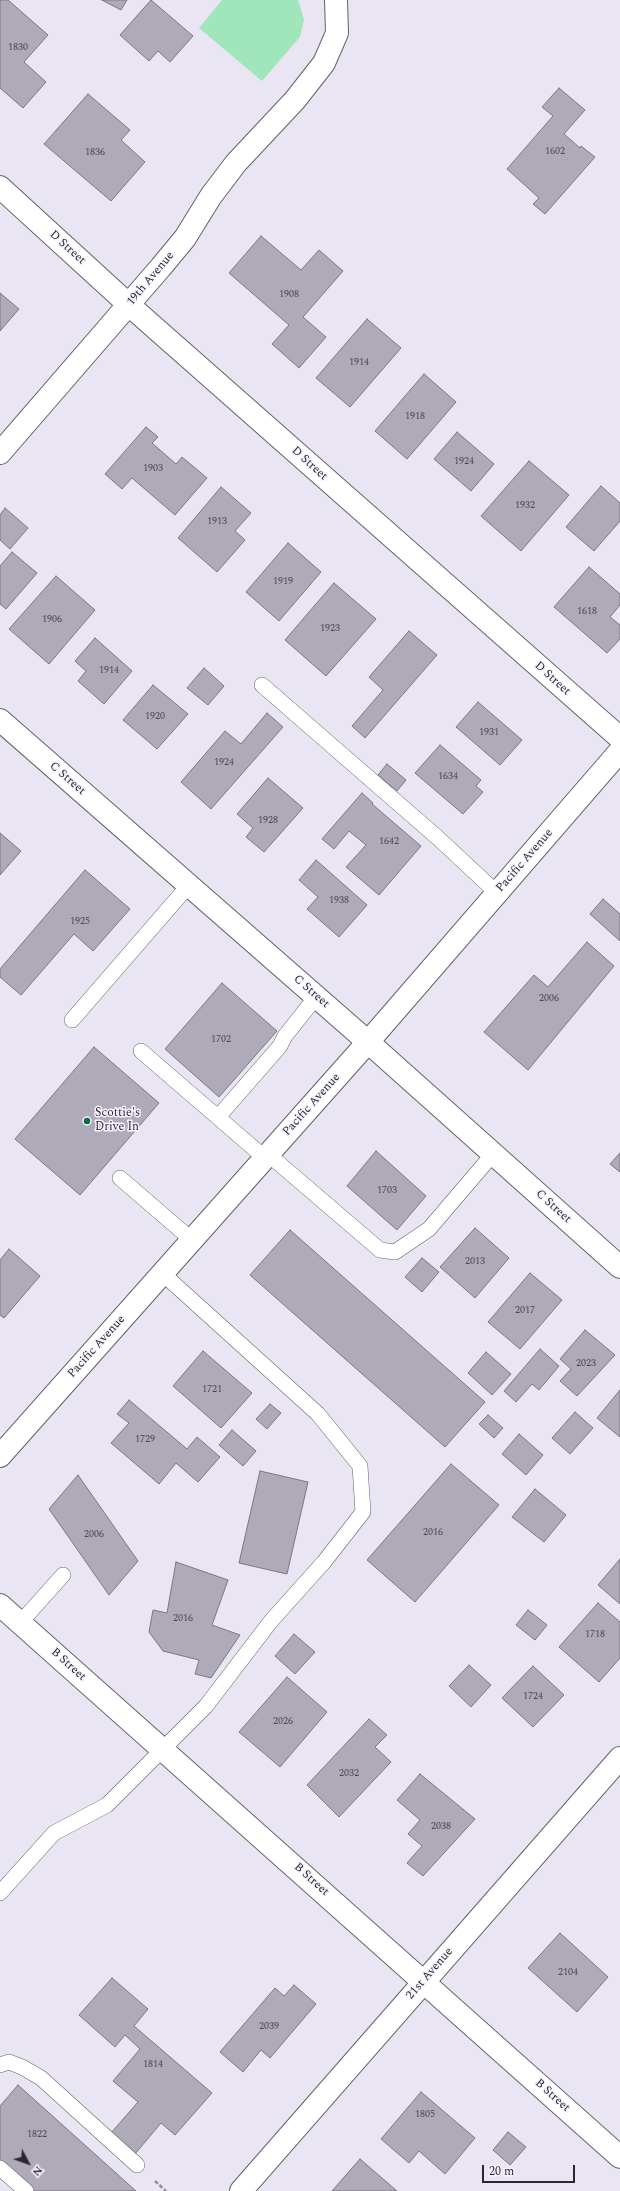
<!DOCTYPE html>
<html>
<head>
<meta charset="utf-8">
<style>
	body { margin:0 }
	#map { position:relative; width:620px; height:2191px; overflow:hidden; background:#eae5f3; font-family:Spectral,serif }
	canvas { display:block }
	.north { position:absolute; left:8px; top:2143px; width:40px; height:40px; -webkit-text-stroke:3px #f7f3fe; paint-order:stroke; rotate:131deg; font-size:11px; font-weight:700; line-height:16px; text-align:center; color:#2a282e }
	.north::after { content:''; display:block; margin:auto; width:14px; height:18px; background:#2a282e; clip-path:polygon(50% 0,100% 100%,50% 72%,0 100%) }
	.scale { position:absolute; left:482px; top:2165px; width:93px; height:18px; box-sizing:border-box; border:2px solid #2a282e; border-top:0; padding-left:5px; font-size:12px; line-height:14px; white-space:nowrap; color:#2a282e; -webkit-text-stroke:3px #f7f3fe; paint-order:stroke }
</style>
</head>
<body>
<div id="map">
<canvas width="620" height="2191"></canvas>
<div class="north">N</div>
<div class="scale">20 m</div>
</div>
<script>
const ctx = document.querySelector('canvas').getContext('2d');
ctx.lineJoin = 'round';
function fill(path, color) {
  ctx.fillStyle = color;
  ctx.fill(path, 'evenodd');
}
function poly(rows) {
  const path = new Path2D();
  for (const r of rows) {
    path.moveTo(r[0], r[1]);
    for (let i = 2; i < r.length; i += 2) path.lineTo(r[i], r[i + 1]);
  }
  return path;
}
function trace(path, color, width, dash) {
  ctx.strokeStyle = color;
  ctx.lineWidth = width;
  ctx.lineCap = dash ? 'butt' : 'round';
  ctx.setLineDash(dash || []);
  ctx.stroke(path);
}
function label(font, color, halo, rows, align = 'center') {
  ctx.font = font + ' Spectral,serif';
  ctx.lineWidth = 3;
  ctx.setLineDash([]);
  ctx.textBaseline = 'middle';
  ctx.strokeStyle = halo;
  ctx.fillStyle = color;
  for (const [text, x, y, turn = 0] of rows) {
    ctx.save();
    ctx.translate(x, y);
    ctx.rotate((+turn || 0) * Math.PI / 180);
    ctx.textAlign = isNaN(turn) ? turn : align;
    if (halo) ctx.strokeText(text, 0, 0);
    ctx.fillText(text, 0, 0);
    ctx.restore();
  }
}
fill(poly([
	[222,0,298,0,299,3,304,20,300,37,262,81,199,28]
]), '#a1e5ba');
const building = poly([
	[0,0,8,0,48,35,24,62,46,82,23,108,0,88,0,0],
	[102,0,127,0,121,10,102,0],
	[151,0,193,36,170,62,158,51,149,61,120,35,151,0],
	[559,88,585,110,564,134,580,148,581,146,595,157,545,214,533,204,539,198,507,169,553,116,542,107,559,88],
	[88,94,130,130,121,140,145,162,111,201,44,144,88,94],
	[261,236,301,270,319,250,343,271,303,317,326,337,299,368,272,344,289,325,229,273,261,236],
	[0,293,19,309,0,331,0,293],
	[367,319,401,348,350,407,316,378,367,319],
	[424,374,456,402,407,459,375,431,424,374],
	[146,427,158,437,152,443,176,464,182,457,207,478,175,515,132,478,122,489,105,474,146,427],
	[457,432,494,464,471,491,434,459,457,432],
	[529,461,569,495,521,551,481,516,529,461],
	[601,486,620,503,620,521,594,551,566,527,601,486],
	[221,487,251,513,235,531,245,540,217,572,178,538,221,487],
	[5,508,28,528,10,549,0,540,0,515,5,508],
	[288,543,321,572,279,621,246,592,288,543],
	[12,552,37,573,6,609,0,604,0,566,12,552],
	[589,567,620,594,620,605,610,617,620,625,620,639,607,653,554,607,589,567],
	[56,576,95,610,49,664,9,629,56,576],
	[334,583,376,619,326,676,285,640,334,583],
	[409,631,437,655,365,738,352,726,383,690,369,677,409,631],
	[95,638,132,671,104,704,78,681,86,671,75,661,95,638],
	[204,668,224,686,208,705,187,688,204,668],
	[153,685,188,714,157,749,123,720,153,685],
	[478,702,522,740,500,765,456,727,478,702],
	[267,713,283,727,211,809,181,782,225,731,241,744,267,713],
	[440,745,481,780,476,786,483,792,463,814,415,773,440,745],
	[387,764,406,780,397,791,378,775,387,764],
	[268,778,303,808,264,852,246,837,253,828,237,814,268,778],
	[362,793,373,803,372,804,421,846,379,895,346,867,366,845,349,831,334,849,322,839,362,793],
	[0,833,21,851,0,875,0,833],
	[316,860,367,905,339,937,307,909,318,897,299,880,316,860],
	[85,870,130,909,93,951,74,934,21,995,0,977,0,969,85,870],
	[603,899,620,914,620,941,590,914,603,899],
	[587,942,614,966,528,1070,484,1032,534,975,548,987,587,942],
	[222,983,277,1031,219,1097,165,1049,222,983],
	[94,1047,159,1103,80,1195,15,1139,94,1047],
	[376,1151,426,1196,397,1230,347,1186,376,1151],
	[620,1153,620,1172,610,1164,620,1153],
	[475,1228,509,1258,475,1298,440,1267,475,1228],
	[290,1230,485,1402,445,1447,250,1275,290,1230],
	[9,1249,40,1276,4,1318,0,1315,0,1260,9,1249],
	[422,1258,439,1272,422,1292,405,1277,422,1258],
	[530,1273,562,1300,520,1349,488,1322,530,1273],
	[585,1330,615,1355,577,1396,560,1381,571,1369,560,1359,585,1330],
	[540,1349,559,1366,539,1390,532,1384,516,1402,504,1391,540,1349],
	[203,1351,252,1393,221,1428,173,1386,203,1351],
	[486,1352,511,1374,492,1395,468,1373,486,1352],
	[620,1390,620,1437,597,1418,620,1390],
	[129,1400,187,1449,197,1437,220,1457,198,1482,176,1463,159,1484,111,1443,129,1423,117,1414,129,1400],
	[270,1404,281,1413,267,1429,256,1419,270,1404],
	[575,1412,593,1428,570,1454,552,1438,575,1412],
	[488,1415,503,1428,494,1438,479,1424,488,1415],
	[232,1430,256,1451,243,1466,219,1445,232,1430],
	[519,1434,543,1455,526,1475,502,1454,519,1434],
	[451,1464,499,1505,415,1602,367,1560,451,1464],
	[260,1471,308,1482,287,1574,239,1563,260,1471],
	[78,1475,138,1561,109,1595,49,1509,78,1475],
	[535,1489,566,1515,544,1542,512,1517,535,1489],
	[620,1559,620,1604,598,1585,620,1559],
	[176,1562,228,1580,212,1625,240,1635,211,1678,195,1674,199,1660,163,1651,149,1632,153,1610,167,1613,176,1562],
	[598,1603,620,1622,620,1658,599,1682,559,1647,598,1603],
	[528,1610,547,1625,535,1640,516,1625,528,1610],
	[294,1634,315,1652,295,1674,275,1656,294,1634],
	[469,1665,491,1685,471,1707,449,1686,469,1665],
	[533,1666,564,1695,533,1727,502,1698,533,1666],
	[287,1677,327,1712,280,1767,239,1732,287,1677],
	[369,1719,387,1735,375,1747,391,1762,339,1817,307,1785,369,1719],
	[420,1774,475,1819,423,1876,407,1863,422,1846,408,1834,420,1820,397,1800,420,1774],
	[560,1933,608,1977,577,2012,528,1968,560,1933],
	[112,1978,148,2009,134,2026,212,2093,175,2135,161,2123,135,2154,111,2133,138,2102,113,2081,140,2049,125,2035,115,2047,79,2015,112,1978],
	[294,1985,316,2004,270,2058,261,2050,243,2072,220,2052,275,1988,284,1996,294,1985],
	[18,2085,136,2191,31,2191,0,2164,0,2106,18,2085],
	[421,2092,475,2138,445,2174,419,2151,409,2163,381,2139,421,2092],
	[508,2132,526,2147,510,2165,493,2150,508,2132],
	[360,2159,397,2191,332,2191,360,2159]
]);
fill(building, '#afaab7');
trace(building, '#7b7682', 1);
const service = poly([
	[262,685,438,838,497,893],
	[72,1020,189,885],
	[141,1051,265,1158],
	[218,1117,280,1046,285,1036,316,997],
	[268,1154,380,1250,395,1252,429,1229,493,1154],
	[120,1178,192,1240],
	[20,1623,63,1575],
	[0,1893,54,1833,107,1805,206,1706,271,1621,324,1562,363,1512,360,1466,318,1414,162,1273],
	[0,2065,9,2062,22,2067,41,2078,137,2165],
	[0,2168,26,2191]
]);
const minor = poly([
	[0,187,129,305,620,738],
	[0,453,161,267,185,238,211,196,236,163,295,100,324,63,337,33,336,0],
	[0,720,368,1042,620,1267],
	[0,1605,620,2157],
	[241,2191,620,1758]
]);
const secondary = poly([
	[0,1456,368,1042,620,751]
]);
trace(service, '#65606c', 16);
trace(minor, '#65606c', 24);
trace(secondary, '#65606c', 24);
trace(poly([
	[155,2181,166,2191]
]), '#918d97', 2.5, [4, 2]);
trace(service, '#fff', 15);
trace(minor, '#fff', 22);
trace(secondary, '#fff', 22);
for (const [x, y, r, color] of [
	[87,1121,4,"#0d6b3f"]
]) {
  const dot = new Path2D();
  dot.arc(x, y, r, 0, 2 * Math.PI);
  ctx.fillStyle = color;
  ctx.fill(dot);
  trace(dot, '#f7f3fe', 1.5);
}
label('10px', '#4b4850', null, [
	["1830",18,48],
	["1602",555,152],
	["1836",95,153],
	["1908",289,295],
	["1914",359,363],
	["1918",415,417],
	["1924",464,462],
	["1903",153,469],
	["1932",525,506],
	["1913",217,522],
	["1919",283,582],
	["1618",587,612],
	["1906",52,620],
	["1923",330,629],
	["1914",109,671],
	["1920",155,717],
	["1931",489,733],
	["1924",224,763],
	["1634",448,777],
	["1928",268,821],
	["1642",389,842],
	["1938",339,901],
	["1925",80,922],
	["2006",549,999],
	["1702",221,1040],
	["1703",387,1191],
	["2013",475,1262],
	["2017",525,1311],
	["2023",586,1364],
	["1721",212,1390],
	["1729",145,1440],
	["2016",433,1533],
	["2006",94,1535],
	["2016",183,1619],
	["1718",595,1635],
	["1724",533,1697],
	["2026",283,1722],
	["2032",349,1774],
	["2038",441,1827],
	["2104",568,1973],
	["2039",269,2027],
	["1814",153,2065],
	["1805",425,2115],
	["1822",37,2135]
]);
label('12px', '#2a282e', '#f7f3fe', [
	["D Street",67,248,42],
	["19th Avenue",151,279,-50],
	["D Street",309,464,42],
	["D Street",552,679,42],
	["C Street",67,779,41],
	["Pacific Avenue",525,861,-49],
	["C Street",311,992,41],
	["Pacific Avenue",312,1105,-48],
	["C Street",553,1207,42],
	["Pacific Avenue",97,1347,-48],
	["B Street",68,1665,42],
	["B Street",311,1880,42],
	["21st Avenue",430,1974,-49],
	["B Street",552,2096,42]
]);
label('12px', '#2a282e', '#f7f3fe', [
	["Scottie's",95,1114],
	["Drive In",95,1128]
], 'left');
</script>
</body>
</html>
